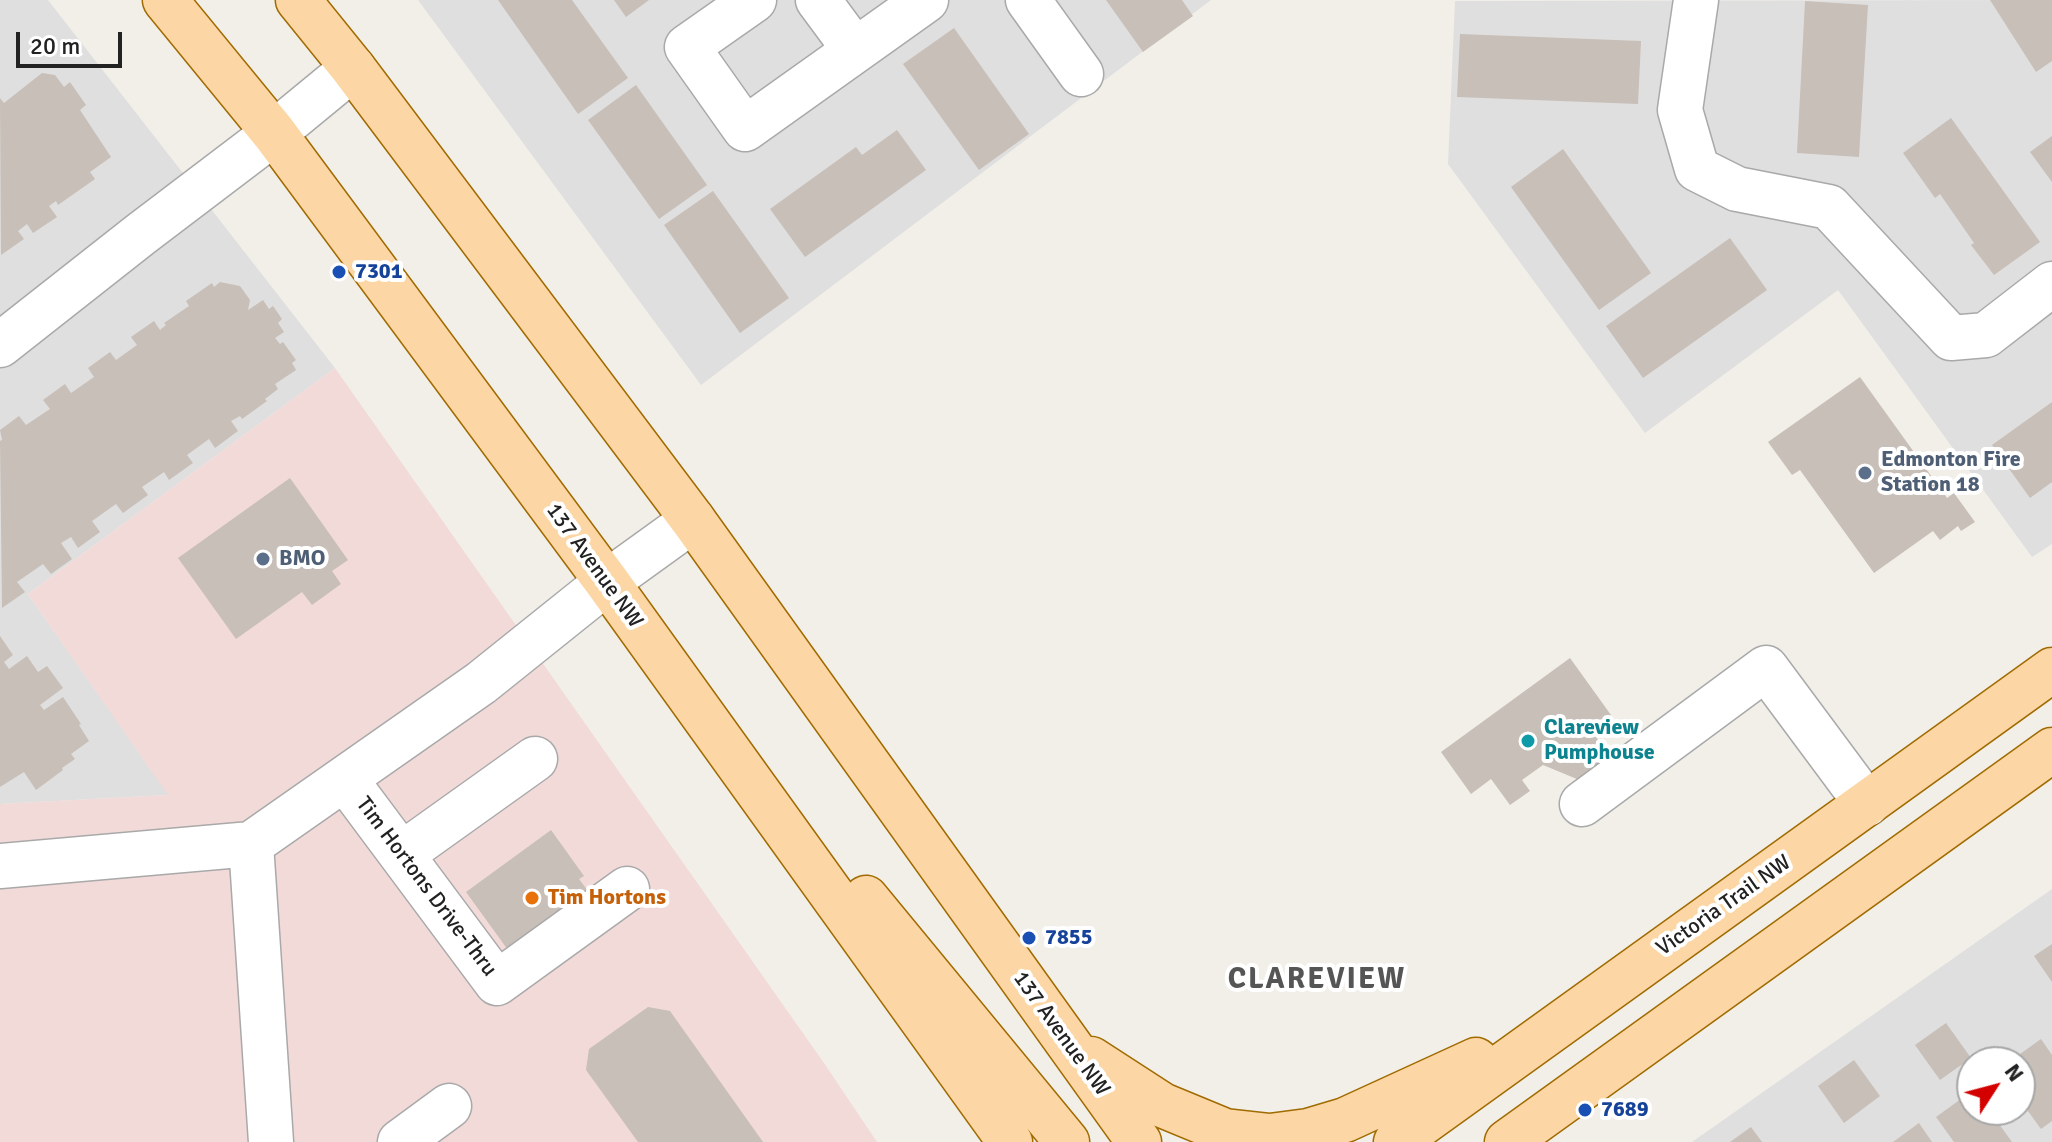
<!DOCTYPE html>
<html>
<head>
<meta charset="utf-8">
<style>
	body { margin:0 }
	#map { position:relative; width:2052px; height:1142px; overflow:hidden; background:#f2efe9; font-family:Signika,sans-serif }
	canvas { display:block }
	.north { position:absolute; left:1956px; top:1046px; width:80px; height:80px; box-sizing:border-box; background:#fff; border:2px solid #a7a7a7; border-radius:50%; rotate:54deg; font-size:22px; font-weight:700; line-height:32px; text-align:center; color:#222 }
	.north::after { content:''; display:block; margin:auto; width:28px; height:36px; background:#d40000; clip-path:polygon(50% 0,100% 100%,50% 72%,0 100%) }
	.scale { position:absolute; left:16px; top:32px; width:106px; height:36px; box-sizing:border-box; border:4px solid #222; border-top:0; padding-left:10px; font-size:24px; line-height:28px; white-space:nowrap; color:#222; -webkit-text-stroke:6px #fff; paint-order:stroke }
</style>
</head>
<body>
<div id="map">
<canvas width="2052" height="1142"></canvas>
<div class="north">N</div>
<div class="scale">20 m</div>
</div>
<script>
const ctx = document.querySelector('canvas').getContext('2d');
ctx.lineJoin = 'round';
function fill(path, color) {
  ctx.fillStyle = color;
  ctx.fill(path, 'evenodd');
}
function poly(rows) {
  const path = new Path2D();
  for (const r of rows) {
    path.moveTo(r[0], r[1]);
    for (let i = 2; i < r.length; i += 2) path.lineTo(r[i], r[i + 1]);
  }
  return path;
}
function trace(path, color, width, dash) {
  ctx.strokeStyle = color;
  ctx.lineWidth = width;
  ctx.lineCap = dash ? 'butt' : 'round';
  ctx.setLineDash(dash || []);
  ctx.stroke(path);
}
function label(font, color, halo, rows, align = 'center') {
  ctx.font = font + ' Signika,sans-serif';
  ctx.lineWidth = 8;
  ctx.setLineDash([]);
  ctx.textBaseline = 'middle';
  ctx.strokeStyle = halo;
  ctx.fillStyle = color;
  for (const [text, x, y, turn = 0] of rows) {
    ctx.save();
    ctx.translate(x, y);
    ctx.rotate((+turn || 0) * Math.PI / 180);
    ctx.textAlign = isNaN(turn) ? turn : align;
    if (halo) ctx.strokeText(text, 0, 0);
    ctx.fillText(text, 0, 0);
    ctx.restore();
  }
}
fill(poly([
	[0,0,48,0,335,368,28,594,169,795,0,804],
	[418,0,1211,0,701,385],
	[2052,0,2052,544,2032,557,1838,290,1645,433,1448,164,1455,1],
	[2052,889,2052,1142,1692,1142],
	[1972,1062,2020,1062,2020,1110,1972,1110]
]), '#e0dfdf');
fill(poly([
	[335,368,824,1063,877,1142,0,1142,0,804,168,795,28,594]
]), '#f2dad9');
fill(poly([
	[498,0,572,0,628,78,578,114],
	[614,0,649,0,626,17],
	[1106,0,1182,0,1193,16,1143,52],
	[1990,0,2052,0,2052,61,2036,72],
	[1805,1,1868,5,1859,157,1797,153],
	[954,28,1029,134,979,170,903,64],
	[1460,34,1641,41,1638,104,1457,97],
	[42,73,55,75,64,87,70,82,86,105,80,110,111,157,90,172,95,179,58,205,56,201,49,206,57,217,33,233,27,224,18,231,24,239,1,255,0,98,4,103],
	[636,85,707,185,659,219,588,120],
	[1951,118,2040,242,1994,275,1971,245,1974,243,1940,194,1935,198,1903,153],
	[897,130,926,170,805,257,770,209,856,147,862,155],
	[2052,136,2052,182,2030,152],
	[1563,149,1651,273,1599,310,1511,187],
	[713,191,789,298,740,333,664,225],
	[1730,238,1767,290,1643,378,1606,326],
	[220,282,240,286,250,300,248,310,263,300,269,309,273,306,282,319,278,323,284,332,275,338,280,344,283,342,296,360,292,363,296,370,275,384,278,389,265,399,267,401,242,419,240,416,231,421,238,431,215,448,209,439,187,455,193,463,169,480,164,472,142,487,148,495,123,513,116,504,92,521,100,532,78,548,71,537,61,543,72,559,51,574,43,564,17,582,25,592,2,608,0,441,2,440,0,430,19,416,26,425,50,409,43,400,65,384,71,393,94,377,88,368,110,352,116,360,137,345,131,337,154,321,160,330,166,325,164,323,189,306,186,301,212,283,214,287],
	[1860,377,1947,498,1954,493,1975,522,1961,531,1958,526,1940,540,1933,531,1874,573,1800,470,1792,475,1768,442],
	[2052,402,2052,482,2030,498,1992,445],
	[290,478,348,560,332,571,341,584,312,605,302,592,236,639,178,558],
	[0,636,13,655,4,662,9,669,27,656,38,672,47,666,63,688,40,705,44,710,63,697,81,724,79,725,89,741,71,754,75,759,62,768,63,770,36,790,24,772,0,787],
	[1570,658,1611,715,1591,730,1622,773,1601,789,1543,765,1522,780,1530,791,1510,805,1491,779,1471,794,1441,752],
	[551,830,584,876,579,879,597,903,516,961,466,892],
	[2052,944,2052,982,2034,956],
	[648,1007,670,1011,763,1142,638,1142,586,1070,589,1049],
	[1946,1023,1971,1058,1940,1080,1915,1045],
	[2041,1039,2052,1055,2052,1121,2041,1129,2020,1100,2020,1062,2009,1062],
	[1854,1060,1880,1096,1844,1123,1818,1086],
	[1972,1091,1972,1110,1993,1110,2001,1122,1999,1124,2012,1142,1954,1142,1936,1117],
	[1919,1123,1932,1142,1893,1142],
	[1751,1127,1762,1142,1730,1142]
]), '#c7bfb8');
const minor = poly([
	[754,0,687,47,745,129,926,0],
	[818,0,855,50],
	[1028,0,1081,74],
	[1696,0,1680,110,1697,169,1737,189,1829,207,1951,338,1986,335,2052,284],
	[0,345,141,234,274,133,353,68],
	[345,779,497,983,627,889],
	[1582,804,1766,668,1867,804],
	[251,844,271,1142],
	[402,854,535,759],
	[0,866,251,844,481,683,607,582,693,520],
	[400,1142,449,1106]
]);
const major = poly([
	[165,0,274,133,607,582,1010,1142],
	[298,0,353,68,693,520,1139,1142],
	[866,898,1067,1142],
	[1091,1059,1162,1105,1225,1131,1270,1136,1308,1131,1345,1120,1476,1060],
	[1396,1142,2052,670],
	[1507,1142,2052,750]
]);
trace(minor, '#a9a9a9', 47);
trace(major, '#a06b00', 47);
trace(minor, '#fff', 44);
trace(major, '#fcd6a4', 44);
for (const [x, y, r, color] of [
	[339,272,8,"#1a4fb4"],
	[1865,473,8,"#5c6f8a"],
	[263,559,8,"#5c6f8a"],
	[1528,741,8,"#0f9aa8"],
	[532,898,8,"#e8710a"],
	[1029,938,8,"#1a4fb4"],
	[1585,1110,8,"#1a4fb4"]
]) {
  const dot = new Path2D();
  dot.arc(x, y, r, 0, 2 * Math.PI);
  ctx.fillStyle = color;
  ctx.fill(dot);
  trace(dot, '#fff', 3);
}
label('bold 22px', '#164399', '#fff', [
	["7301",355,272],
	["7855",1045,938],
	["7689",1601,1110]
], 'left');
label('bold 22px', '#4e5e75', '#fff', [
	["Edmonton Fire",1881,460],
	["Station 18",1881,485],
	["BMO",279,559]
], 'left');
label('22px', '#222', '#fff', [
	["137 Avenue NW",594,566,54],
	["Tim Hortons Drive-Thru",426,887,53],
	["Victoria Trail NW",1724,906,-35],
	["137 Avenue NW",1061,1034,54]
]);
label('bold 22px', '#0d838f', '#fff', [
	["Clareview",1544,728],
	["Pumphouse",1544,753]
], 'left');
label('bold 22px', '#c56008', '#fff', [
	["Tim Hortons",548,898]
], 'left');
ctx.letterSpacing = '2px';
label('bold 30px', '#555', '#fff', [
	["CLAREVIEW",1317,980]
]);
ctx.letterSpacing = '0px';
</script>
</body>
</html>
